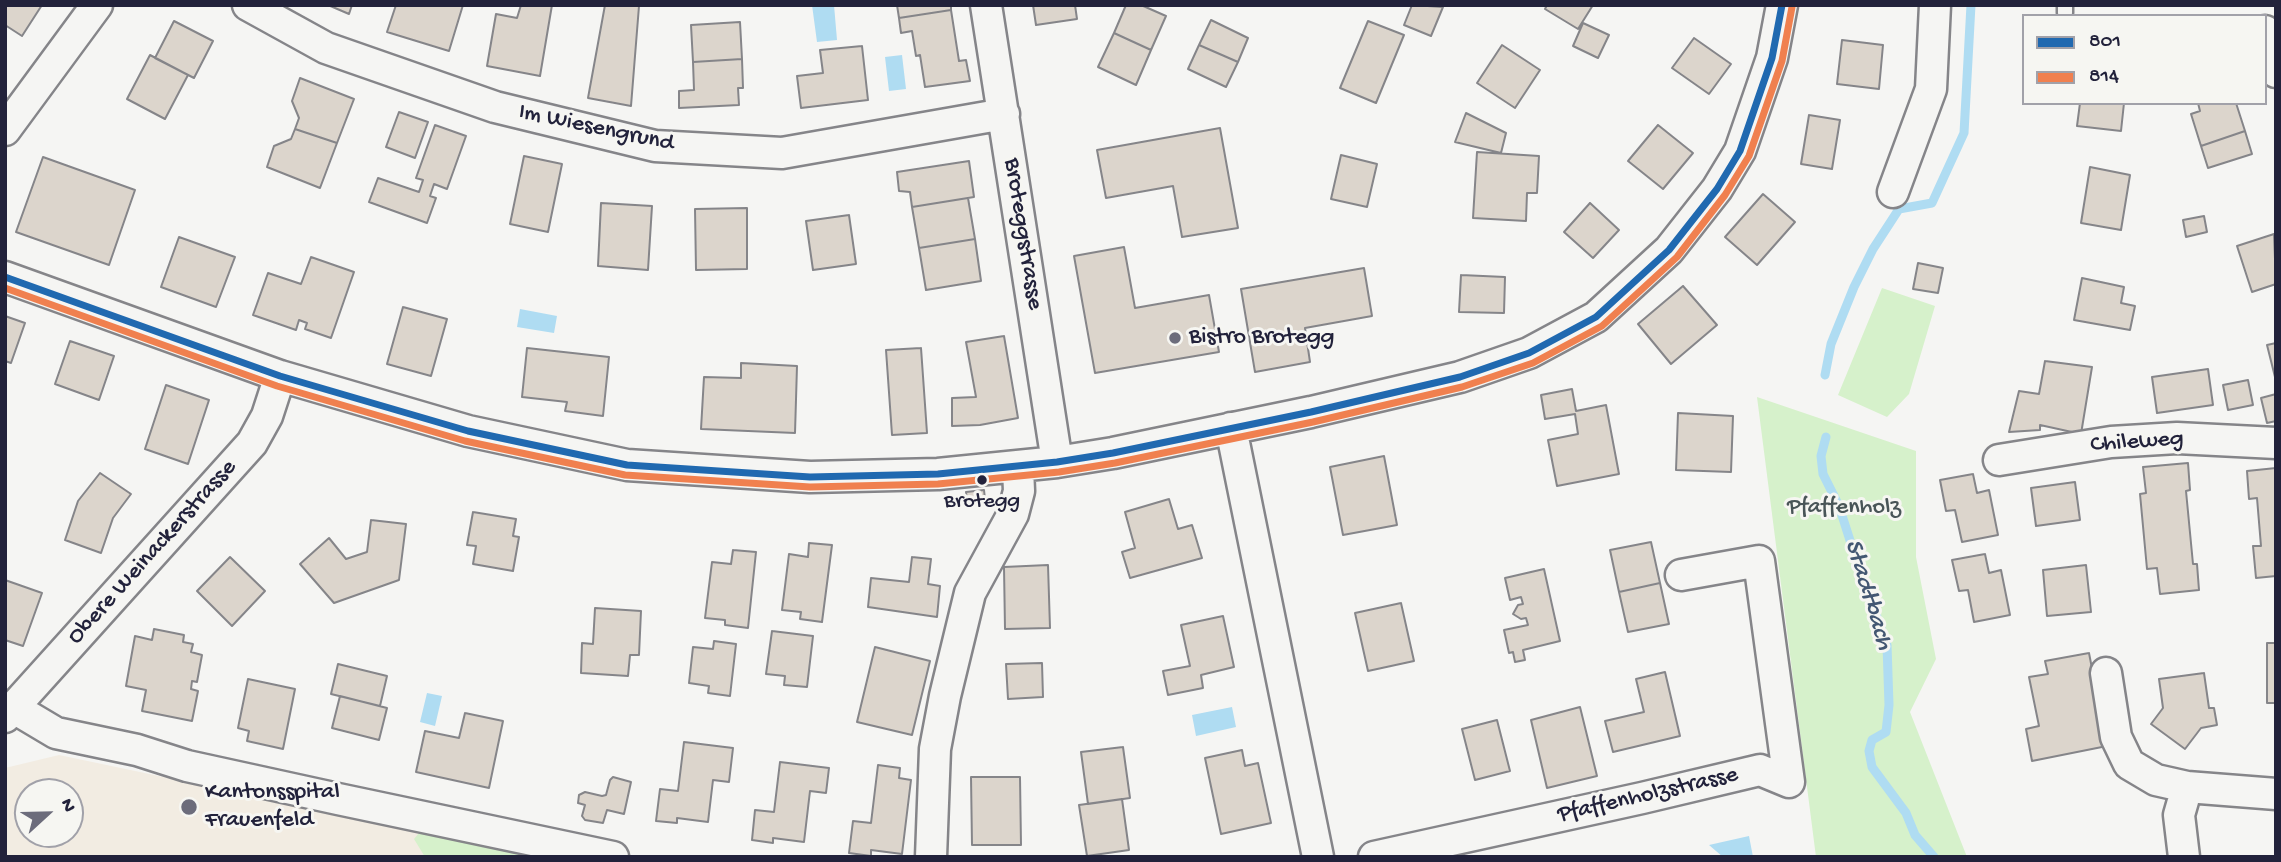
<!DOCTYPE html>
<html>
<head>
<meta charset="utf-8">
<style>
	body { margin:0 }
	#map { position:relative; width:2281px; height:862px; overflow:hidden; background:#f5f5f3; font-family:"Gochi Hand",sans-serif }
	canvas { display:block }
	.frame { position:absolute; inset:0; border:7px solid #22223b; pointer-events:none }
	.legend { position:absolute; left:2022px; top:14px; width:245px; height:91px; box-sizing:border-box; background:#f6f6f2; border:2px solid #a1a1a9; margin:0; padding:9px 12px; list-style:none; font-size:21px; color:#22223b }
	.legend li { display:flex; align-items:center; gap:14px; height:35px }
	.legend b { width:35px; border:2px solid #a1a1a9 }
	.north { position:absolute; left:14px; top:778px; width:70px; height:70px; box-sizing:border-box; background:#f6f6f2; border:2px solid #a1a1a9; border-radius:50%; rotate:68deg; font-size:19px; font-weight:700; line-height:28px; text-align:center; color:#22223b }
	.north::after { content:''; display:block; margin:auto; width:24px; height:32px; background:#6c6c7b; clip-path:polygon(50% 0,100% 100%,50% 72%,0 100%) }
</style>
</head>
<body>
<div id="map">
<canvas width="2281" height="862"></canvas>
<div class="frame"></div>
<ul class="legend">
<li><b style="height:9px;background:#2069b0"></b>801</li>
<li><b style="height:9px;background:#f0804f"></b>814</li>
</ul>
<div class="north">N</div>
</div>
<script>
const ctx = document.querySelector('canvas').getContext('2d');
ctx.lineJoin = 'round';
function fill(path, color) {
  ctx.fillStyle = color;
  ctx.fill(path, 'evenodd');
}
function poly(rows) {
  const path = new Path2D();
  for (const r of rows) {
    path.moveTo(r[0], r[1]);
    for (let i = 2; i < r.length; i += 2) path.lineTo(r[i], r[i + 1]);
  }
  return path;
}
function trace(path, color, width, dash) {
  ctx.strokeStyle = color;
  ctx.lineWidth = width;
  ctx.lineCap = dash ? 'butt' : 'round';
  ctx.setLineDash(dash || []);
  ctx.stroke(path);
}
function label(font, color, halo, rows, align = 'center') {
  ctx.font = font + ' "Gochi Hand",sans-serif';
  ctx.lineWidth = 6;
  ctx.setLineDash([]);
  ctx.textBaseline = 'middle';
  ctx.strokeStyle = halo;
  ctx.fillStyle = color;
  for (const [text, x, y, turn = 0] of rows) {
    ctx.save();
    ctx.translate(x, y);
    ctx.rotate((+turn || 0) * Math.PI / 180);
    ctx.textAlign = isNaN(turn) ? turn : align;
    if (halo) ctx.strokeText(text, 0, 0);
    ctx.fillText(text, 0, 0);
    ctx.restore();
  }
}
fill(poly([
	[59,755,454,838,540,857,5,857,5,768],
	[28,792,70,792,70,834,28,834]
]), '#f2ece2');
fill(poly([
	[1882,288,1935,306,1909,394,1887,417,1838,395],
	[1757,397,1916,451,1916,557,1936,659,1910,712,1967,857,1816,857],
	[423,832,491,847,531,857,425,857,414,839,419,833]
]), '#d6f1cb');
fill(poly([
	[812,5,834,5,837,40,817,42],
	[902,55,906,89,889,91,885,57],
	[520,309,557,316,554,333,517,327],
	[427,693,442,696,435,726,420,722],
	[1232,707,1236,727,1196,736,1192,715],
	[1749,836,1753,857,1723,857,1709,845]
]), '#afdcf2');
trace(poly([
	[1825,375,1831,344,1854,287,1873,249,1899,209,1932,203,1964,133,1971,5],
	[1826,437,1821,456,1823,474,1839,506,1855,556,1887,645,1889,705,1886,732,1872,740,1869,751,1872,767,1906,813,1915,835,1934,857]
]), '#afdcf2', 9);
const building = poly([
	[5,5,42,5,22,36,5,25,5,5],
	[328,5,352,5,349,14,328,5],
	[396,5,463,5,449,51,387,32,396,5],
	[521,5,552,5,540,76,487,66,496,14,517,18,521,5],
	[605,5,639,6,631,106,588,98,605,5],
	[897,5,951,5,951,10,899,18,897,5],
	[1033,5,1075,5,1077,19,1036,25,1033,5],
	[1126,5,1141,5,1166,16,1151,50,1114,33,1126,5],
	[1412,5,1443,7,1431,36,1404,25,1412,5],
	[1547,5,1593,5,1578,29,1545,9,1547,5],
	[951,10,959,61,966,60,970,81,925,87,920,55,916,56,912,31,901,33,899,18,951,10],
	[1211,20,1248,38,1238,62,1199,45,1211,20],
	[174,21,213,41,194,78,155,58,174,21],
	[1368,21,1404,35,1376,103,1340,88,1368,21],
	[740,22,742,59,693,62,691,25,740,22],
	[1583,23,1609,35,1598,58,1573,46,1583,23],
	[1114,33,1151,50,1136,85,1098,67,1114,33],
	[1694,38,1731,64,1709,94,1672,68,1694,38],
	[1842,40,1883,45,1879,89,1837,84,1842,40],
	[1199,45,1238,62,1226,87,1188,69,1199,45],
	[1502,45,1540,70,1515,108,1477,83,1502,45],
	[862,46,868,100,801,108,797,76,823,73,820,50,862,46],
	[150,55,188,75,165,119,127,99,150,55],
	[742,59,743,88,738,88,739,105,679,108,679,91,694,90,693,62,742,59],
	[300,78,354,99,337,143,295,129,299,118,292,101,300,78],
	[2080,103,2124,103,2121,131,2077,126,2080,103],
	[2198,103,2236,103,2245,131,2201,146,2191,114,2200,111,2198,103],
	[399,112,428,122,415,158,386,147,399,112],
	[1466,113,1506,133,1501,153,1455,142,1466,113],
	[1809,115,1840,120,1832,169,1801,164,1809,115],
	[435,125,466,136,447,189,434,184,430,196,436,198,427,223,369,202,378,178,419,192,423,180,416,178,435,125],
	[1658,125,1693,153,1663,189,1628,161,1658,125],
	[1220,128,1238,228,1182,237,1173,186,1106,198,1097,150,1220,128],
	[295,129,337,143,320,188,267,167,274,146,291,139,295,129],
	[2245,131,2252,154,2208,168,2201,146,2245,131],
	[1477,152,1539,156,1537,193,1527,193,1526,221,1473,218,1477,152],
	[1341,155,1377,164,1367,207,1331,199,1341,155],
	[524,156,562,164,548,232,510,224,524,156],
	[43,157,135,190,109,265,16,232,43,157],
	[969,161,974,197,912,207,910,192,899,191,897,172,969,161],
	[2090,167,2130,175,2121,230,2081,223,2090,167],
	[1763,194,1795,222,1757,265,1725,237,1763,194],
	[968,198,975,239,919,248,912,207,968,198],
	[601,203,652,206,648,270,598,266,601,203],
	[1590,203,1619,230,1593,258,1564,232,1590,203],
	[747,208,747,269,696,270,695,209,747,208],
	[849,215,856,264,813,270,806,221,849,215],
	[2204,216,2207,232,2186,237,2183,220,2204,216],
	[2274,234,2276,284,2252,292,2237,246,2274,234],
	[179,237,235,257,216,307,161,287,179,237],
	[975,239,981,281,926,290,919,248,975,239],
	[1124,247,1135,308,1209,295,1219,352,1095,373,1074,256,1124,247],
	[311,257,354,272,331,338,305,329,307,323,299,320,296,330,253,315,268,273,301,284,311,257],
	[1918,263,1943,268,1938,293,1913,289,1918,263],
	[1364,268,1372,316,1305,328,1310,362,1255,372,1241,289,1364,268],
	[1461,275,1505,277,1504,313,1459,312,1461,275],
	[2082,278,2124,287,2121,303,2135,306,2130,330,2074,320,2082,278],
	[1683,286,1717,325,1671,364,1638,324,1683,286],
	[403,307,447,319,431,376,387,364,403,307],
	[5,316,25,323,11,363,5,361,5,316],
	[1004,336,1018,418,980,425,952,426,952,398,976,397,966,342,1004,336],
	[70,341,114,356,99,400,55,384,70,341],
	[2276,343,2276,381,2267,345,2276,343],
	[527,348,609,357,603,416,565,411,567,402,522,397,527,348],
	[921,348,927,433,892,435,886,350,921,348],
	[2045,361,2092,367,2081,434,2040,425,2040,430,2009,432,2019,391,2039,394,2045,361],
	[741,363,797,366,795,433,701,429,704,377,741,378,741,363],
	[2208,369,2213,405,2157,413,2152,377,2208,369],
	[2248,380,2253,405,2228,410,2223,385,2248,380],
	[166,385,209,400,188,464,145,449,166,385],
	[1572,389,1576,411,1606,405,1619,474,1557,486,1548,440,1578,434,1575,414,1545,419,1541,395,1572,389],
	[2276,394,2276,421,2267,423,2261,398,2276,394],
	[1678,413,1733,416,1731,472,1676,470,1678,413],
	[1384,456,1397,525,1343,535,1330,467,1384,456],
	[2188,463,2190,490,2186,491,2193,564,2197,564,2199,590,2160,594,2157,568,2147,569,2140,494,2146,493,2143,467,2188,463],
	[2276,468,2276,576,2256,578,2253,546,2261,546,2257,498,2249,499,2247,471,2276,468],
	[100,473,131,494,113,518,101,553,65,540,78,501,100,473],
	[1973,474,1977,493,1989,490,1998,535,1962,542,1955,510,1946,511,1940,480,1973,474],
	[2075,482,2080,520,2036,526,2031,488,2075,482],
	[984,490,985,499,967,501,966,492,984,490],
	[1169,499,1178,529,1192,525,1202,558,1130,578,1122,552,1135,548,1125,512,1169,499],
	[473,512,516,519,513,536,519,537,513,571,473,564,476,546,467,545,473,512],
	[371,520,406,524,399,580,334,603,300,564,329,538,346,559,367,552,371,520],
	[1651,542,1660,583,1619,592,1610,550,1651,542],
	[809,543,832,545,822,622,800,619,801,612,782,610,789,554,808,557,809,543],
	[733,550,756,552,748,628,725,625,725,620,705,618,712,562,731,564,733,550],
	[1985,554,1989,573,2001,570,2010,615,1974,622,1968,590,1959,591,1952,560,1985,554],
	[230,557,265,591,232,626,197,591,230,557],
	[912,557,931,559,928,584,940,586,937,617,868,607,871,578,909,582,912,557],
	[1048,565,1050,628,1005,629,1004,567,1048,565],
	[2086,565,2091,612,2047,616,2043,570,2086,565],
	[1544,569,1560,641,1523,650,1525,660,1515,662,1513,652,1509,653,1504,630,1528,625,1526,618,1521,619,1513,614,1518,605,1523,604,1521,597,1510,600,1505,578,1544,569],
	[5,580,42,593,23,646,5,640,5,580],
	[1660,583,1669,624,1628,632,1619,592,1660,583],
	[1401,603,1414,661,1368,671,1355,613,1401,603],
	[595,608,641,611,639,655,630,655,628,676,581,673,582,643,593,644,595,608],
	[1223,616,1234,667,1201,675,1203,688,1168,695,1163,671,1190,666,1181,625,1223,616],
	[154,629,184,635,183,642,193,644,191,652,202,655,197,682,192,681,191,689,198,691,192,721,142,711,146,690,126,686,135,636,152,640,154,629],
	[772,631,813,636,807,687,784,685,785,676,766,674,772,631],
	[714,641,736,644,730,696,708,693,709,686,689,683,693,647,713,649,714,641],
	[2267,643,2276,643,2276,703,2267,703,2267,643],
	[875,647,930,661,912,735,857,722,875,647],
	[2089,653,2107,746,2032,761,2026,729,2039,726,2029,677,2048,674,2045,661,2089,653],
	[1042,663,1043,697,1008,699,1006,664,1042,663],
	[338,664,387,676,380,706,331,694,338,664],
	[1665,672,1680,736,1613,752,1605,721,1644,712,1636,679,1665,672],
	[2204,673,2209,708,2214,708,2217,725,2201,728,2185,749,2151,724,2163,708,2159,679,2204,673],
	[248,679,295,689,283,749,247,741,249,731,238,728,248,679],
	[340,696,387,708,379,740,332,728,340,696],
	[1580,707,1597,776,1547,788,1531,720,1580,707],
	[465,713,503,721,489,788,416,772,425,731,459,738,465,713],
	[1497,720,1510,771,1475,780,1462,729,1497,720],
	[684,742,733,748,729,782,713,780,708,822,677,818,677,823,656,821,660,789,678,791,684,742],
	[1123,747,1130,798,1088,804,1081,752,1123,747],
	[1242,750,1245,766,1258,763,1271,823,1221,834,1205,758,1242,750],
	[780,762,829,768,826,793,810,791,804,842,773,838,773,843,752,840,755,810,774,812,780,762],
	[878,765,900,768,899,778,911,780,902,854,871,850,871,856,849,853,853,821,871,823,878,765],
	[613,777,631,782,624,814,607,810,603,823,585,820,582,816,585,805,578,803,579,795,585,792,602,796,606,795,610,780,613,777],
	[971,777,1020,777,1021,845,972,845,971,777],
	[1122,799,1129,850,1087,856,1079,805,1122,799]
]);
fill(building, '#dcd5cc');
trace(building, '#858589', 2);
const lane = poly([
	[2065,5,2065,13]
]);
const street = poly([
	[248,5,326,48,495,107,655,146,782,153,1004,114],
	[986,5,1057,462],
	[2265,31,2276,72],
	[5,130,97,5],
	[1893,192,1931,89,1935,5],
	[5,277,280,376,468,431,627,465,810,477,938,474,1057,462,1113,453,1311,412,1460,377,1529,353,1596,317,1669,250,1717,189,1740,151,1772,58,1782,5],
	[1231,428,1318,857],
	[1999,460,2111,442,2177,438,2276,443],
	[2106,673,2116,737,2129,764,2156,780,2187,787],
	[14,708,56,733,137,750,187,766,338,799,613,857],
	[5,717,252,443,267,416,280,376],
	[931,857,935,749,945,696,970,593,1013,514,1019,491,1018,468],
	[1374,857,1642,798,1760,770,1789,782,1759,561,1681,575],
	[2184,857,2179,815,2187,787,2276,794]
]);
trace(lane, '#858589', 19);
trace(street, '#858589', 35);
trace(lane, '#f5f5f3', 14);
trace(street, '#f5f5f3', 30);
trace(poly([
	[5,277,280,376,468,431,627,465,810,477,938,474,1057,462,1113,453,1311,412,1460,377,1529,353,1596,317,1669,250,1717,189,1740,151,1772,58,1782,5]
]), '#2069b0', 7);
trace(poly([
	[5,288,277,386,465,441,625,475,810,487,938,484,1059,472,1115,463,1313,422,1462,387,1533,363,1602,326,1677,257,1725,195,1749,156,1782,61,1792,7]
]), '#f0804f', 7);
for (const [x, y, r, color] of [
	[1175,338,7,"#6c6c7b"],
	[982,480,6,"#22223b"],
	[189,807,9,"#6c6c7b"]
]) {
  const dot = new Path2D();
  dot.arc(x, y, r, 0, 2 * Math.PI);
  ctx.fillStyle = color;
  ctx.fill(dot);
  trace(dot, '#f6f6f2', 2.5);
}
label('22px', '#22223b', '#f6f6f2', [
	["Brotegg",982,503]
]);
label('24px', '#22223b', '#f6f6f2', [
	["Im Wiesengrund",596,129,12],
	["Broteggstrasse",1022,234,81],
	["Chileweg",2137,443,-4],
	["Obere Weinackerstrasse",153,553,-48],
	["Pfaffenholzstrasse",1648,796,-13]
]);
label('24px', '#22223b', '#f6f6f2', [
	["Bistro Brotegg",1189,338],
	["Kantonsspital",205,793],
	["Frauenfeld",205,821]
], 'left');
label('24px', '#495557', '#f6f6f2', [
	["Pfaffenholz",1844,508]
]);
label('italic 26px', '#435772', '#f6f6f2', [
	["Stadtbach",1867,595,73]
]);
</script>
</body>
</html>
